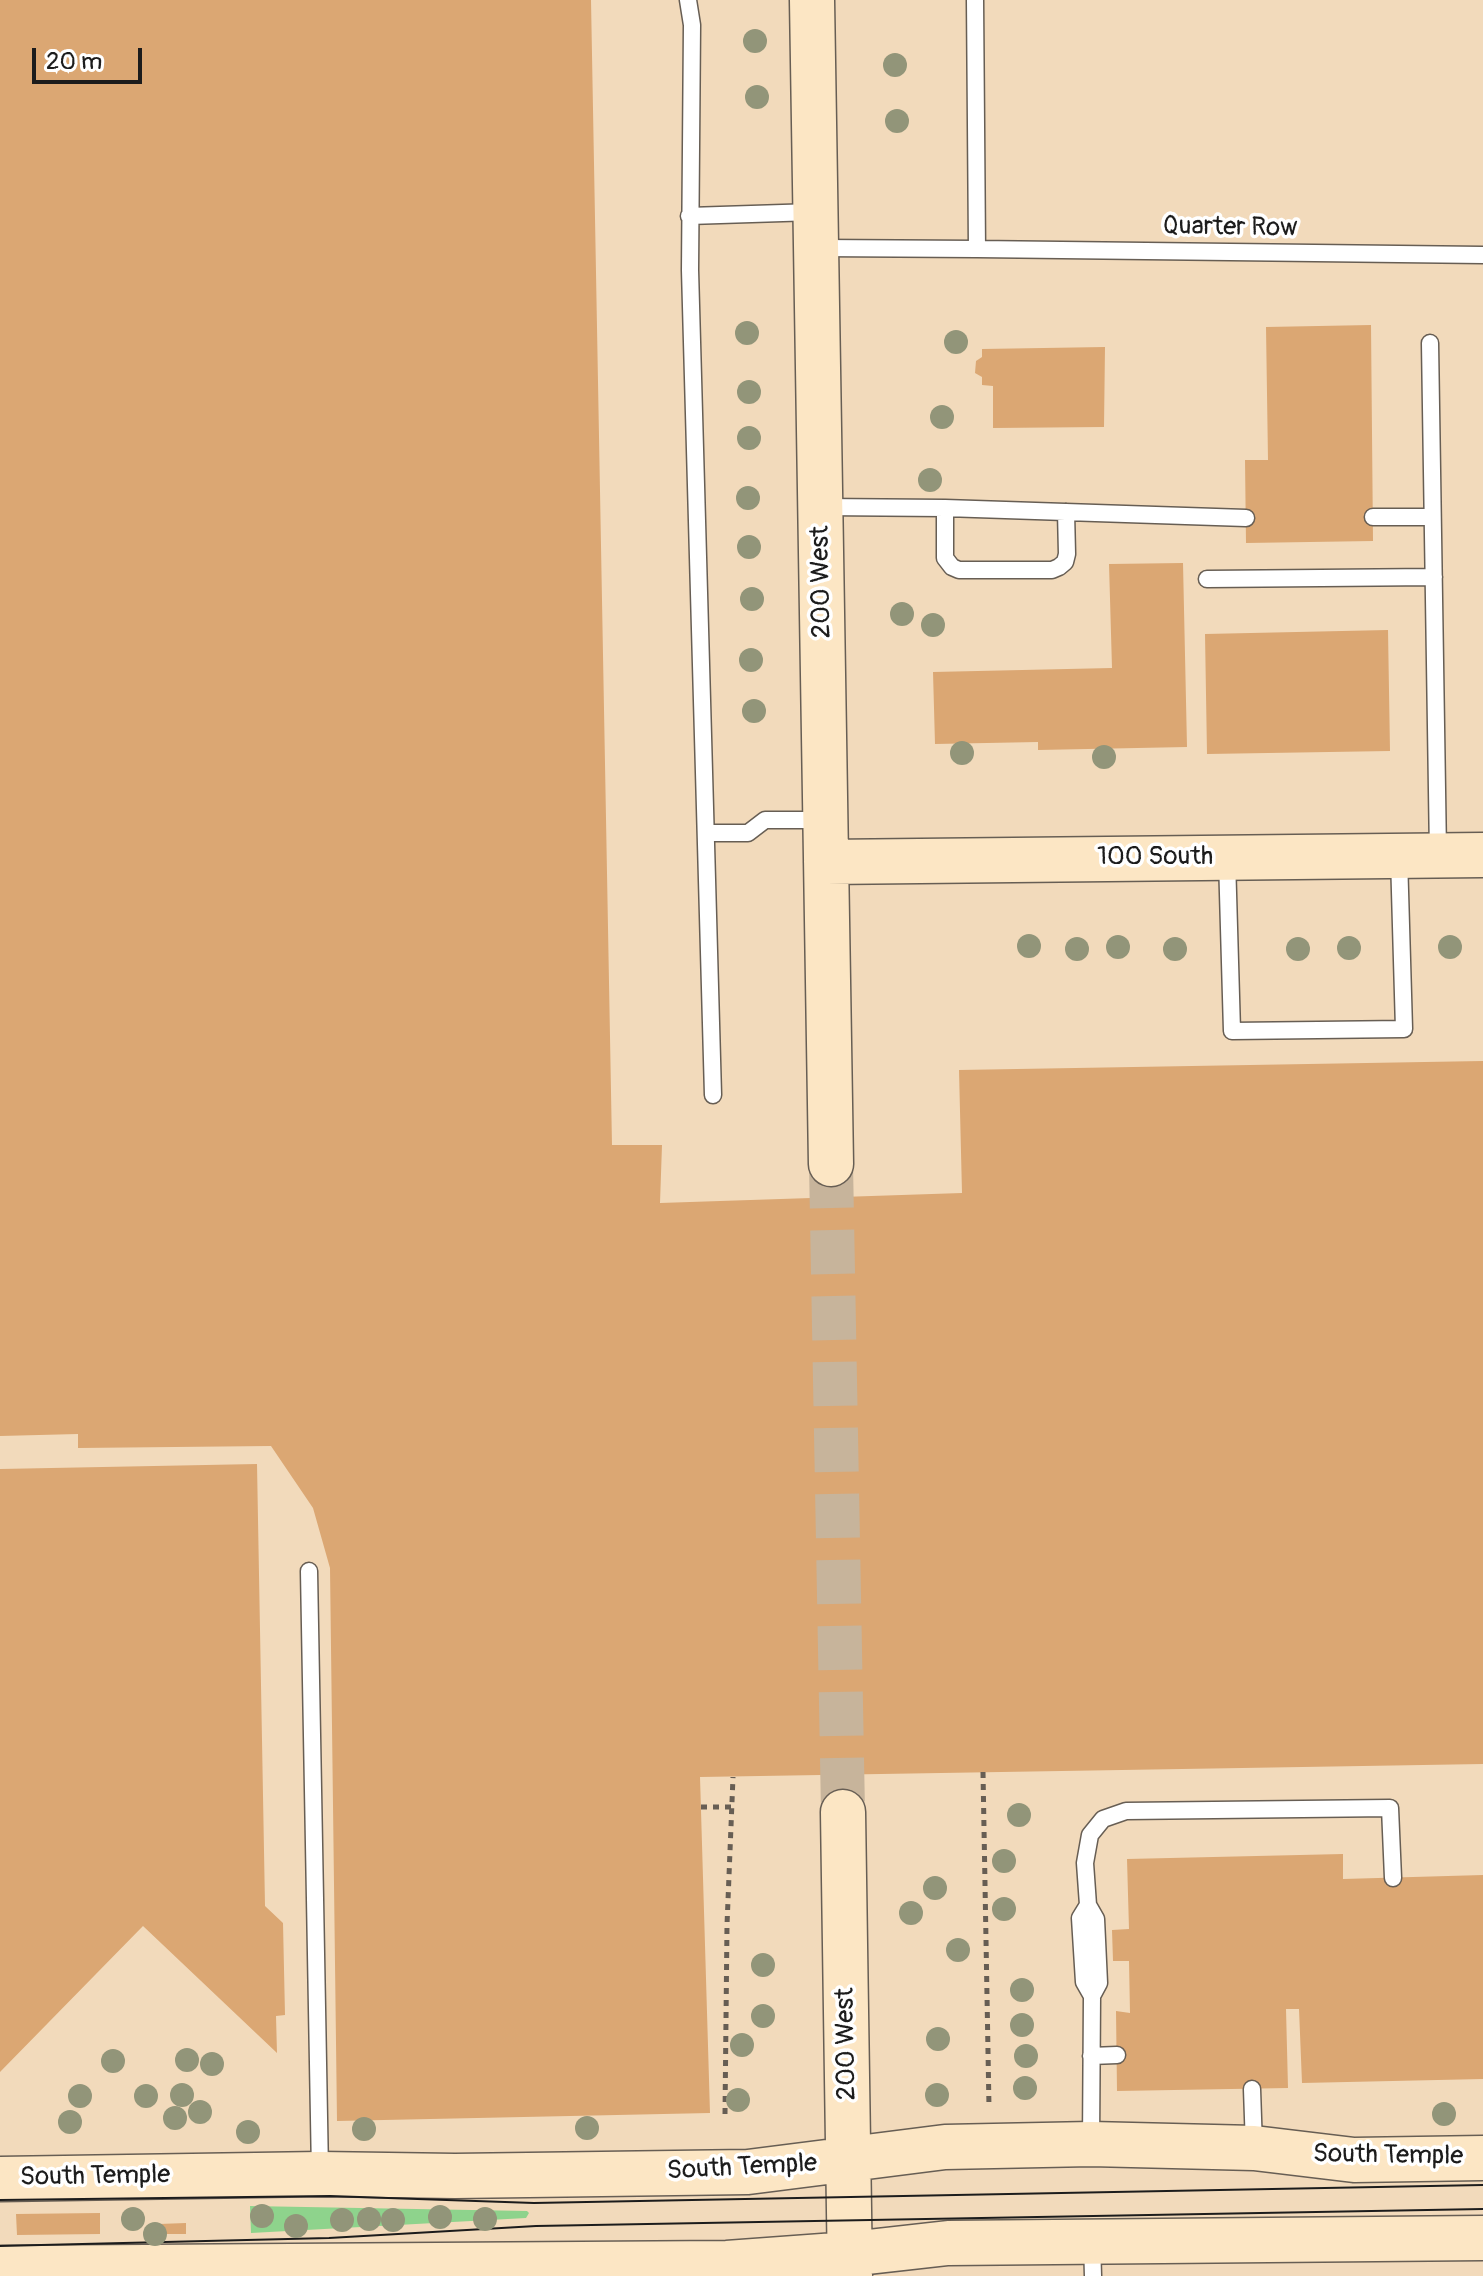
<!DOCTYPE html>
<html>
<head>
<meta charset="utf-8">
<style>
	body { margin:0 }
	#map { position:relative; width:1483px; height:2276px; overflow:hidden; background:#f2dabb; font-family:Pangolin,sans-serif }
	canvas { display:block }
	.scale { position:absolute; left:32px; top:48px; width:110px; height:36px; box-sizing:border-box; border:4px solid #1c1c1c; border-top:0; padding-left:10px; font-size:24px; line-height:28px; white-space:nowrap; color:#1c1c1c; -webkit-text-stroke:6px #fff; paint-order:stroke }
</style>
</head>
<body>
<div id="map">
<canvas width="1483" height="2276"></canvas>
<div class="scale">20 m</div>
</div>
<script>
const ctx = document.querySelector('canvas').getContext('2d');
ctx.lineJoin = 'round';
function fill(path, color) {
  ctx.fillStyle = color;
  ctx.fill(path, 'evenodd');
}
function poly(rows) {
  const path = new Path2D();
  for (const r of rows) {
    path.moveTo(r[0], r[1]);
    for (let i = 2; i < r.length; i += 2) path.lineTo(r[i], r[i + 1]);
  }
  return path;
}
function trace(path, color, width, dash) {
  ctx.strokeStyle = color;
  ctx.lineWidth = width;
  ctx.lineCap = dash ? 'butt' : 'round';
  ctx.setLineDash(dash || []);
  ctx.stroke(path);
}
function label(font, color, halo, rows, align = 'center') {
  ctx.font = font + ' Pangolin,sans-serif';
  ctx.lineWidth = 7;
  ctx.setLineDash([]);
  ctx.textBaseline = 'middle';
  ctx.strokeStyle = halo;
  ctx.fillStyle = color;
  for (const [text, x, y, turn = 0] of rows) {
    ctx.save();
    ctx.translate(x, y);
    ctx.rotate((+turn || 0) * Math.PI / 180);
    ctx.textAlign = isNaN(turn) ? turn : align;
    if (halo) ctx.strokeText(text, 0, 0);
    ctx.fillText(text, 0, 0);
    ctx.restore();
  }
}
fill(poly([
	[250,2206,527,2211,529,2213,526,2218,251,2233]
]), '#8ed38c');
fill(poly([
	[0,0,591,0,612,1145,662,1145,660,1203,962,1193,959,1070,1483,1061,1483,1764,700,1777,710,2113,337,2121,330,1568,313,1508,271,1446,78,1448,78,1434,0,1436],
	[1371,325,1373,541,1246,543,1245,460,1268,460,1266,327],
	[1105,347,1104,427,993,428,993,386,982,385,982,377,975,373,976,361,982,357,982,349],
	[1183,563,1187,747,1038,750,1038,742,935,744,933,672,1112,668,1109,564],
	[1388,630,1390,751,1207,754,1205,634],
	[257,1464,265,1906,283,1923,285,2015,276,2016,277,2053,143,1926,0,2072,0,1469],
	[1343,1854,1343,1879,1483,1875,1483,2079,1302,2083,1299,2009,1286,2009,1288,2088,1117,2091,1116,2011,1130,2013,1129,1961,1113,1961,1112,1930,1129,1929,1127,1859],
	[100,2213,100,2234,17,2235,16,2214],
	[186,2223,186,2234,159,2234,159,2224]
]), '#dba773');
trace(poly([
	[831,1164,843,1812]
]), '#c7b49b', 44, [44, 22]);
const lane = poly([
	[688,0,692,25,690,270,713,1095],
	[689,216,814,212],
	[819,248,977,249,975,0],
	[977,249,1483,255],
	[1430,343,1438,854],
	[822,507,945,508,1246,518],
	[945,508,945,558,952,567,959,570,1052,570,1059,567,1065,562,1067,554,1066,512],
	[1373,517,1432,517],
	[1207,579,1434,577],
	[707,833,748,833,765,820,825,820],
	[1227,859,1232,1031,1404,1029,1399,857],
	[309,1571,320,2172],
	[1088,1905,1080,1918,1084,1982,1092,1996],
	[1091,2056,1117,2055],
	[1252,2089,1254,2147],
	[1091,2143,1092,1996,1099,1983,1096,1919,1088,1905,1085,1863,1090,1835,1103,1819,1126,1811,1390,1808,1393,1878],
	[1092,2242,1093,2276]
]);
const secondary = poly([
	[812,0,831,1164],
	[826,862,1483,855],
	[843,1812,850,2276],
	[0,2179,320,2174,455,2176,748,2172,945,2147,1091,2144,1254,2148,1354,2160,1483,2158],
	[0,2268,727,2263,850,2254,948,2243,1483,2238]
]);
trace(lane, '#675e54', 19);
trace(secondary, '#675e54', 47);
trace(poly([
	[983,1772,989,2107],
	[701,1807,732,1807],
	[725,2114,727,1925,733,1777]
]), '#675e54', 5, [6, 6]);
trace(lane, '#fff', 16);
trace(secondary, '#fce6c4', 44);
trace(poly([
	[0,2200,330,2196,534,2203,1483,2185],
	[0,2246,329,2238,536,2226,1483,2209]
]), '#1c1c1c', 2);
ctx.fillStyle = '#929579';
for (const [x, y] of [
	[755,41],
	[895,65],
	[757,97],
	[897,121],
	[747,333],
	[956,342],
	[749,392],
	[942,417],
	[749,438],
	[930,480],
	[748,498],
	[749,547],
	[752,599],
	[902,614],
	[933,625],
	[751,660],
	[754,711],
	[962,753],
	[1104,757],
	[1029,946],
	[1118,947],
	[1450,947],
	[1349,948],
	[1077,949],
	[1175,949],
	[1298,949],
	[1019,1815],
	[1004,1861],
	[935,1888],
	[1004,1909],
	[911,1913],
	[958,1950],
	[763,1965],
	[1022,1990],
	[763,2016],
	[1022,2025],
	[938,2039],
	[742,2045],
	[1026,2056],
	[187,2060],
	[113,2061],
	[212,2064],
	[1025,2088],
	[182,2095],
	[937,2095],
	[80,2096],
	[146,2096],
	[738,2100],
	[200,2112],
	[1444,2114],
	[175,2118],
	[70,2122],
	[587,2128],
	[364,2129],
	[248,2132],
	[262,2216],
	[440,2217],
	[133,2219],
	[369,2219],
	[485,2219],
	[342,2220],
	[393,2220],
	[296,2226],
	[155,2234]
]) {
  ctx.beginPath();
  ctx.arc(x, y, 12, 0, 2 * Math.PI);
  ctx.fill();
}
label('26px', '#1c1c1c', '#fff', [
	["Quarter Row",1230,228,1],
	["200 West",822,582,-91],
	["100 South",1155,857],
	["200 West",847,2044,-91],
	["South Temple",1388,2156,1],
	["South Temple",742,2168,-3],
	["South Temple",95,2177,-1]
]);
</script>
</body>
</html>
